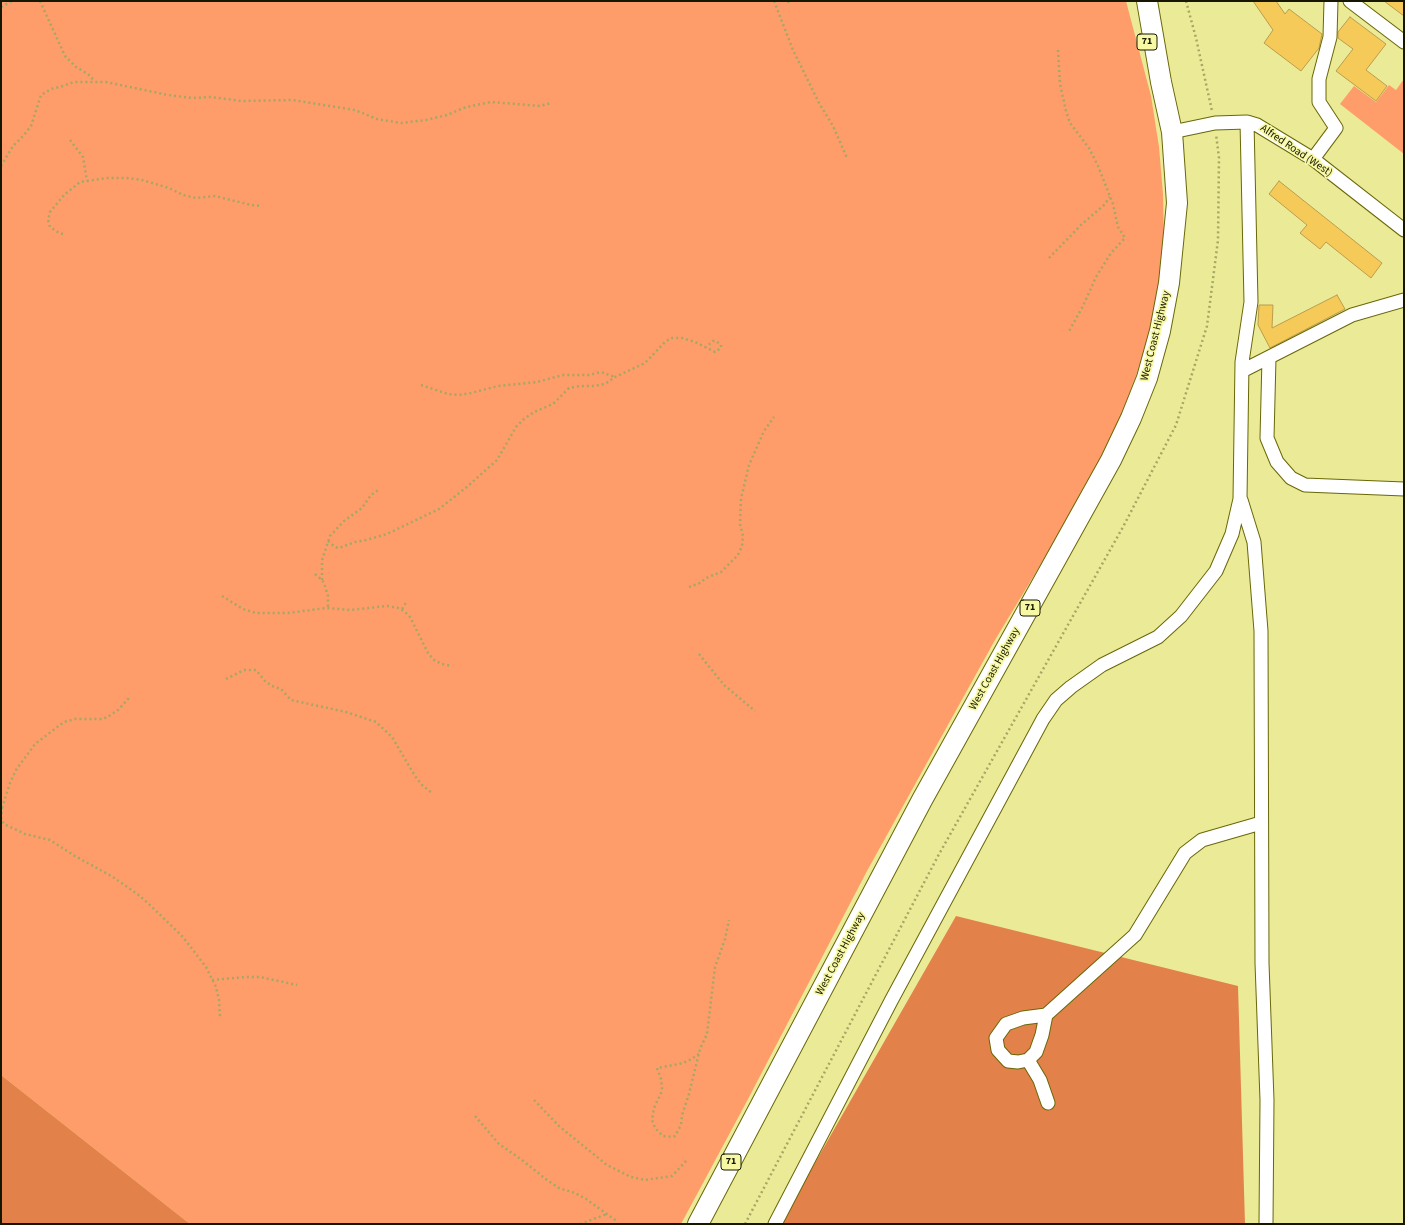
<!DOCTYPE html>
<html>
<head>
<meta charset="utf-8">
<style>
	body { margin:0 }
	#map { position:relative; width:1405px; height:1225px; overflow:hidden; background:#eaea97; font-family:"Source Sans 3",sans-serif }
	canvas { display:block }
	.frame { position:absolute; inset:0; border:2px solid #171700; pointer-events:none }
</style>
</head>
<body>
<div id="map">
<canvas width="1405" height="1225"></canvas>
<div class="frame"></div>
</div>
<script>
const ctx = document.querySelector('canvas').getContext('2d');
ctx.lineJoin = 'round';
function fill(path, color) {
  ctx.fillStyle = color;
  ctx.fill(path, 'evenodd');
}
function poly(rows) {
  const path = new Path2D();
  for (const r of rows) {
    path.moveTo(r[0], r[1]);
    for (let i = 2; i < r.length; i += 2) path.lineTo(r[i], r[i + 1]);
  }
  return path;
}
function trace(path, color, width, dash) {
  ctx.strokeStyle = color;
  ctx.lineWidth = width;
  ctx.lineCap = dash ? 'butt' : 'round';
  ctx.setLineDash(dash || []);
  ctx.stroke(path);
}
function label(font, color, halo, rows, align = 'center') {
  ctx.font = font + ' "Source Sans 3",sans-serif';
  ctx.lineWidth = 3.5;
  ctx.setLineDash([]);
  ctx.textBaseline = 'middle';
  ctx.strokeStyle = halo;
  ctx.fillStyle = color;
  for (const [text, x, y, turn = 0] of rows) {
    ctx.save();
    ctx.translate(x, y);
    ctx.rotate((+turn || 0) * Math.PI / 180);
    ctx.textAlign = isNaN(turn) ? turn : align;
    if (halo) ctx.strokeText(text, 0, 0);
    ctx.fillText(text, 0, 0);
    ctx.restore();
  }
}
fill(poly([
	[1,1,1126,1,1151,96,1159,147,1163,194,1164,240,1158,288,1150,331,1136,376,1118,423,1091,478,1059,534,995,640,867,871,747,1101,681,1224,190,1224,1,1075],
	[1404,79,1404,154,1340,104,1354,86,1376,102,1389,85,1396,90]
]), '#fe9d69');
fill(poly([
	[956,916,1238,986,1245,1224,780,1224],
	[1,1075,86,1142,190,1224,1,1224]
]), '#e3814a');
const building = poly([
	[1253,1,1276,1,1285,14,1289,9,1322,34,1319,48,1301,71,1264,43,1273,30,1253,1],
	[1384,1,1404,1,1404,16,1384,1],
	[1350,17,1386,44,1366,70,1387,86,1376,101,1336,71,1353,49,1338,38,1338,32,1350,17],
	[1279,181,1382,263,1371,278,1326,242,1320,249,1300,233,1307,225,1269,194,1279,181],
	[1337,295,1345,309,1270,348,1258,325,1259,305,1273,305,1272,328,1337,295]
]);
fill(building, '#f5ca58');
trace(building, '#bb9c4d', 1);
const minor = poly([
	[1350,1,1404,42],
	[1172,132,1215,123,1247,122,1257,125,1313,159,1404,230],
	[1313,159,1336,128,1319,102,1319,79,1330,37,1331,1],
	[1269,358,1267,438,1277,462,1291,478,1305,485,1404,489],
	[1242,371,1352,315,1404,300],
	[1241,500,1254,542,1261,631,1262,963,1267,1100,1266,1224],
	[1046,1015,1042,1035,1036,1052,1028,1060,1018,1062,1008,1061,998,1050,996,1038,1006,1024,1023,1018,1046,1015,1135,935,1185,853,1202,840,1261,823],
	[1028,1060,1040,1080,1048,1103],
	[775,1224,891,1001,1043,719,1056,700,1071,687,1102,665,1158,637,1181,616,1216,571,1232,534,1240,499,1242,362,1251,302,1247,122]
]);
const highway = poly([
	[698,1224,922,800,1111,460,1131,418,1147,378,1160,331,1169,283,1177,203,1172,132,1161,82,1147,1]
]);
trace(minor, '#696707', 15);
trace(highway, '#696707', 22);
trace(poly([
	[40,1,65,56,76,67,88,74,92,78,92,82],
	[774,1,793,50,819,103,833,126,847,158],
	[788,1,789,5],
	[1186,1,1196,38,1212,111],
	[1,7,12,1],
	[1058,50,1060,84,1066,111,1070,123,1089,148,1098,166,1113,204,1118,227,1125,238,1111,253,1096,277,1083,306,1068,333],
	[70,140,83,157,87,181],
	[1,166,13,146,24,135,31,126,41,95,51,89,63,86,74,82,106,82,168,95,192,98,211,97,241,101,292,100,355,110,377,119,401,123,426,120,447,115,466,107,491,102,540,106,551,103],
	[63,234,59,233,50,227,48,220,50,212,64,195,80,182,107,178,127,178,142,180,169,188,183,195,196,198,215,196,251,205,262,206],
	[1049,258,1081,225,1104,205,1110,197],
	[421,385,448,394,459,395,471,393,498,386,537,382,563,375,589,375,601,372,615,377],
	[328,541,335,547,339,548,355,542,366,540,387,534,439,509,468,486,497,460,516,427,524,419,534,412,553,404,569,388,580,386,594,386,605,384,615,377,645,363,665,342,671,338,682,338,695,342,715,352,721,348,721,345,716,341,713,341,706,347],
	[315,574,322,580,324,583,328,596,328,608],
	[322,580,322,560,330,536,344,521,362,508,371,495,378,490],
	[689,587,700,583,706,578,721,572,738,555,742,546,743,536,740,524,741,499,749,465,764,431,774,417],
	[222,596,243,609,256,613,288,613,326,608,350,610,387,606,399,608,406,613,410,617,428,653,434,660,442,664,452,666],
	[402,609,407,601],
	[699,654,724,685,755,711],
	[226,679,244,670,256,670,265,681,272,686,281,689,291,700,346,712,376,722,392,737,415,776,422,785,432,793],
	[2,807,1,819,4,824,25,834,50,840,75,856,113,877,140,896,153,908,183,937,206,967,216,987,219,1000,220,1018],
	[2,808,10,783,16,770,35,744,64,722,75,719,103,719,109,716,118,710,129,698],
	[212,980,246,977,260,977,297,985],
	[699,1054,688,1061,679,1064,657,1068,661,1079,662,1087,662,1091,654,1108,652,1120,655,1128,663,1136,672,1137,675,1136,681,1125,682,1115,689,1094,700,1049,707,1034,715,967,725,939,729,920],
	[534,1100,560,1127,607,1165,631,1177,645,1180,672,1176,688,1159],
	[475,1116,499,1144,522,1160,547,1180,559,1188,575,1193,586,1199,618,1222],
	[580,1224,607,1214],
	[745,1224,938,856,1123,527,1176,425,1207,326,1218,240,1219,158,1216,134]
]), '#a6a666', 2.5, [2, 3]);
trace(minor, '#fff', 13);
trace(highway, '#fff', 20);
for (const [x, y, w] of [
	[1147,42,20],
	[1030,608,20],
	[731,1162,20]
]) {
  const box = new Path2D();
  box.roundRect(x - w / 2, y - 8, w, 16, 3);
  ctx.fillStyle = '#f7f8a4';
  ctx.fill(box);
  trace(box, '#171700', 1);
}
label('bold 10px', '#171700', null, [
	["71",1147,42],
	["71",1030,608],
	["71",731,1162]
]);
label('11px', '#171700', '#f7f8a4', [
	["Alfred Road (West)",1296,151,34],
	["West Coast Highway",1156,336,-76],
	["West Coast Highway",995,669,-61],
	["West Coast Highway",841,954,-62]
]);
</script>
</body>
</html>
